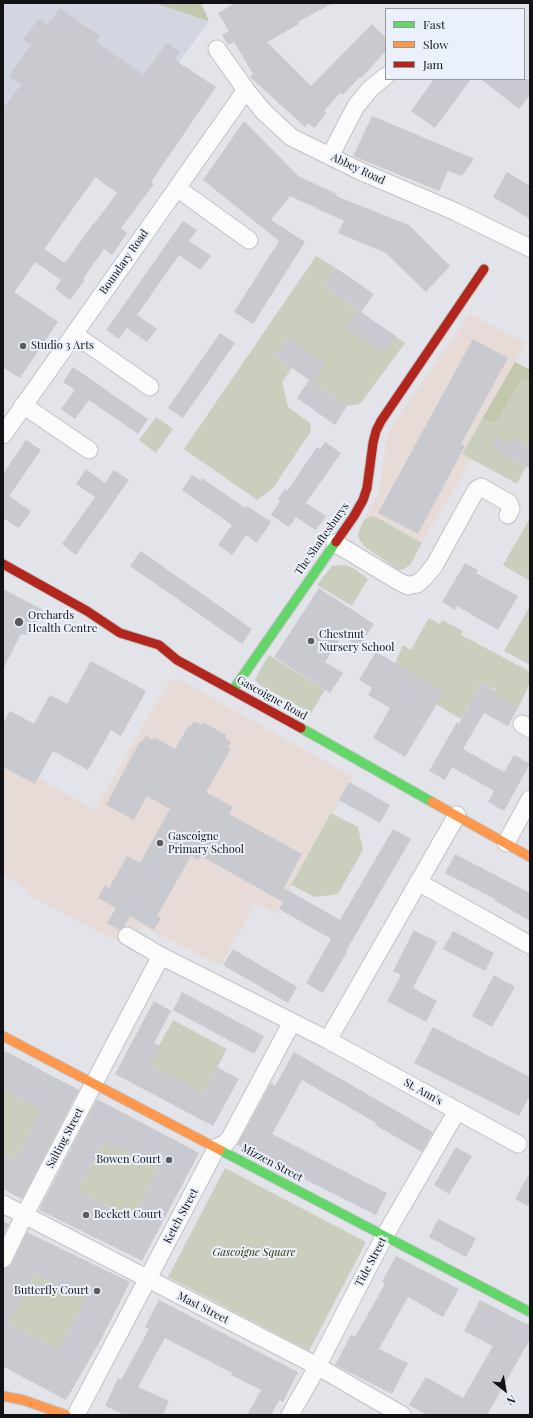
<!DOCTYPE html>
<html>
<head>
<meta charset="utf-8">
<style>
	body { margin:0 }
	#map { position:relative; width:533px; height:1418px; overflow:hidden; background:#e2e4ea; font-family:"Playfair Display",serif }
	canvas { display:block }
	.frame { position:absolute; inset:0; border:4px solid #101215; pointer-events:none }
	.legend { position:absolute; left:385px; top:8px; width:140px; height:72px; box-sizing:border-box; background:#ebf1fa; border:1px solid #93989e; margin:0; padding:5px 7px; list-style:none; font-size:12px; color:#101215 }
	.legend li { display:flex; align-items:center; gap:8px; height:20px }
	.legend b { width:20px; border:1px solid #93989e }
	.north { position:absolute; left:485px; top:1370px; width:40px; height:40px; -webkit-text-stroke:3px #ebf1fa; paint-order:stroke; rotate:149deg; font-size:11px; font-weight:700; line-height:16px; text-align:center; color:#101215 }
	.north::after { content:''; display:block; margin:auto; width:14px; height:18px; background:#101215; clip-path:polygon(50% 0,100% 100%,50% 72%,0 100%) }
</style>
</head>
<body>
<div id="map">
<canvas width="533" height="1418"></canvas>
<div class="frame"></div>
<ul class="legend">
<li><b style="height:5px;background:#63d668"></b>Fast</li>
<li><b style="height:5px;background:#ff974d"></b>Slow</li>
<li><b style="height:5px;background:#b3261e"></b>Jam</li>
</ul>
<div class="north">N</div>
</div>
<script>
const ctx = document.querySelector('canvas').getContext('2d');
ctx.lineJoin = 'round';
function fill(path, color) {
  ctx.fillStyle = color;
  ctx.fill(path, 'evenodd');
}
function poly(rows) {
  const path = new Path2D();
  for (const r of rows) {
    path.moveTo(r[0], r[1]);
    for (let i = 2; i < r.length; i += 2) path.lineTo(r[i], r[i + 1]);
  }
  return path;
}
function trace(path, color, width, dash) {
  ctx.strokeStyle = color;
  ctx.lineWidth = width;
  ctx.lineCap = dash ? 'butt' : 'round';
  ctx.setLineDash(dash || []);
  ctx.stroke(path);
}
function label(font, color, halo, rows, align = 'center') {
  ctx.font = font + ' "Playfair Display",serif';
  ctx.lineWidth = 4;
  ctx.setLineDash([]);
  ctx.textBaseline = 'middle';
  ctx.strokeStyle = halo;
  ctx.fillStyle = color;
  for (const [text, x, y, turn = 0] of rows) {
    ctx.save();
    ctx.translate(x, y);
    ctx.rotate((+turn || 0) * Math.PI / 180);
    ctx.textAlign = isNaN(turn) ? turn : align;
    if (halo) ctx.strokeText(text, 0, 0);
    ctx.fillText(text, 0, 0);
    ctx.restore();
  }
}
fill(poly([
	[3,3,154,3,209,21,69,214,3,308]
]), '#d1d6e1');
fill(poly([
	[469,314,526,343,463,453,472,459,422,543,378,518,364,520,379,492,386,439,392,426],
	[179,679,353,777,276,914,256,903,220,966,141,925,129,947,28,895,29,892,3,875,3,757,95,810,169,681]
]), '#e7dbd8');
fill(poly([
	[316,256,336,268,323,286,405,343,360,404,347,406,313,383,288,338,275,356,292,368,282,382,288,407,310,423,311,431,273,488,257,500,184,449],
	[515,362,530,370,530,449,512,438,503,454,526,467,517,484,462,454],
	[156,417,173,429,156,453,139,440],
	[371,516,378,518,422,543,411,564,404,569,399,570,365,547,360,541,358,535,360,528,364,520],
	[530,518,530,581,503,565],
	[345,565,353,568,368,579,352,606,317,585,332,566],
	[530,606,530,665,504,651],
	[429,618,440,624,442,620,463,631,461,635,527,670,530,674,530,683,518,708,493,695,496,690,481,683,461,719,436,704,395,663,403,645,411,650],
	[269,655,325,690,311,713,260,685,255,680,257,675],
	[331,813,358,827,363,850,338,894,315,897,291,885],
	[173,1020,227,1049,203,1093,149,1064],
	[3,1090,42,1110,15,1160,3,1154],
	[104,1141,159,1168,132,1220,78,1191],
	[225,1168,366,1242,309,1351,168,1277],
	[35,1274,85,1299,58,1349,9,1324]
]), '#cacfbd');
fill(poly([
	[154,3,201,3,209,21],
	[515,362,530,370,530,382,523,379,519,382,497,420,494,422,488,421,483,418]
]), '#c2c8ac');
fill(poly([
	[235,3,333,3,298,22,299,24,267,42,311,86,372,24,386,38,386,51,361,78,360,77,343,95,340,93,324,111,326,113,315,128,308,123,305,127,250,77,253,74,234,42,228,45,222,35,229,31,218,13],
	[60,8,100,36,96,42,144,75,167,42,180,52,175,60,216,87,151,182,154,184,121,228,127,233,112,255,104,249,83,279,85,280,70,300,55,289,61,280,35,262,14,292,58,322,20,378,3,367,3,108,21,85,9,76,31,45,23,40,39,18,48,24],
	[95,177,117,193,94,224,93,224,65,263,44,249],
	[434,79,471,79,435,128,411,111],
	[481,79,530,79,530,95,519,109],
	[372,116,468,156,474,159,462,176,448,171,439,191,353,156],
	[244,121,298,176,337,194,336,196,409,225,450,266,426,292,386,253,338,233,344,221,290,196,271,220,305,242,253,324,234,312,279,241,203,180],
	[507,172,530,186,530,219,493,197],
	[183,221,197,230,189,241,211,256,200,270,179,255,137,315,157,329,147,342,127,328,119,339,106,330],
	[336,268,374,294,361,312,323,286],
	[358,310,396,336,384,354,346,328],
	[220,333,235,343,183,418,168,408],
	[288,338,326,364,313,383,347,406,335,425,297,398,309,380,275,356],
	[473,339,508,358,461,444,465,446,418,534,378,513],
	[73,367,148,419,138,434,89,400,75,419,61,409,75,390,63,382],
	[497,437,508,444,512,438,530,449,530,469,491,447],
	[26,440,41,450,9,496,31,511,19,528,3,518,3,474],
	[325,442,341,453,306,503,326,516,316,530,296,517,289,527,271,515,280,501,278,499,285,489,287,491,317,447,320,449],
	[86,469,105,483,114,470,129,480,76,555,62,544,95,497,76,484],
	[192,475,201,481,202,478,245,508,247,506,271,522,257,543,246,535,232,555,218,545,232,525,182,490],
	[141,551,252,629,242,644,130,566],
	[465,563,478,570,476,573,518,596,498,630,457,606,455,610,442,602],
	[319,588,374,624,359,647,342,636,325,662,343,673,330,693,274,657],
	[3,589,43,610,28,635,21,634,3,669],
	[376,652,444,692,405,757,373,738,390,708,368,695,372,688,359,680],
	[91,661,146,691,121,736,111,730,88,770,53,751,35,784,3,767,3,724,10,711,34,724,50,695,67,704],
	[481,683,496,691,494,695,518,708,508,726,484,713,463,749,504,772,514,755,530,764,504,811,488,802,494,791,452,767,445,780,429,771,457,722,459,724],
	[194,721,201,725,203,722,226,735,225,738,231,742,228,747,231,749,206,792,233,807,229,814,302,854,284,888,340,920,393,829,411,839,346,951,347,952,323,993,306,983,331,939,279,909,283,902,201,856,198,860,191,856,157,916,161,918,154,930,130,916,124,927,119,930,107,923,116,908,98,898,105,885,109,888,127,856,140,863,170,809,147,796,134,820,106,805,140,741,142,742,146,736,152,740,154,737,175,749,189,725,191,726],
	[349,782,390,805,380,823,339,800],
	[455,854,530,893,530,921,494,900,495,899,445,873],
	[414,930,437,942,413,988,437,1001,426,1022,387,1001,401,975,393,971],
	[453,931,494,953,485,971,443,949],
	[233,949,297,987,288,1003,223,965],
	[494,975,515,987,492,1027,472,1016],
	[182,992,264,1036,254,1054,173,1010],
	[154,1001,171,1011,154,1043,160,1046,149,1064,203,1093,217,1067,239,1079,213,1126,115,1074],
	[433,1027,530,1077,530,1095,519,1116,414,1063],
	[3,1050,79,1090,22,1199,3,1189,3,1154,15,1160,42,1110,3,1090],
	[294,1052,433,1132,422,1152,375,1125,376,1123,302,1080,272,1134,387,1193,376,1215,237,1145,271,1083,275,1086],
	[97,1099,199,1153,142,1261,39,1210],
	[104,1141,159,1168,132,1220,78,1191],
	[456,1147,472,1156,449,1194,434,1185],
	[530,1172,530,1207,515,1199],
	[438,1219,476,1238,466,1257,429,1237],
	[3,1221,9,1224,3,1236],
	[27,1232,130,1282,99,1343,66,1400,15,1373,3,1366,3,1269,8,1267,12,1263],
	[35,1274,85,1299,58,1349,9,1324],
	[396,1256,459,1289,443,1317,408,1297,379,1349,408,1363,392,1394,335,1365,351,1335,355,1337,385,1284,382,1282],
	[159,1300,298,1372,283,1402,279,1400,271,1415,247,1415,261,1390,231,1375,232,1373,165,1338,138,1387,169,1401,163,1415,125,1415,105,1406,118,1378,121,1380,149,1329,145,1327],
	[480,1300,524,1323,530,1324,530,1339,487,1415,427,1415,409,1405,426,1377,463,1398,493,1346,464,1331]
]), '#c9cacf');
const street = poly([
	[217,49,246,90,263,111,291,137,362,172,456,212,530,248],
	[330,156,356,106,370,89,386,76],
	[177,188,249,240],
	[74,334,150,387],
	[23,405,89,450],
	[3,435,246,90],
	[335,543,398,581,408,586,410,585,417,584,424,578,434,566,476,490,481,487,509,503,511,509,508,515],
	[522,724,530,729],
	[506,843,530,799],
	[418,882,530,945],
	[127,936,161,956,328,1040,518,1144],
	[328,1040,457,815],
	[3,1204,317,1366,402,1415],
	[3,1259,24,1216,161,956],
	[76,1415,217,1147,225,1144,230,1138,292,1022],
	[290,1415,310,1380,384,1237,457,1111]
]);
const fast = poly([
	[233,690,336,542],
	[301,728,432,802],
	[220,1150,530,1312]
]);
const slow = poly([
	[432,802,530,857],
	[3,1036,220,1150],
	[3,1396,23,1400,66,1415]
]);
const jam = poly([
	[336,542,354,516,363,500,367,488,373,443,376,431,381,421,484,269],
	[3,564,87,611,120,633,159,645,177,660,301,728]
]);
trace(street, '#c0c2c6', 19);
trace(fast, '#c0c2c6', 11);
trace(slow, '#c0c2c6', 11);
trace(jam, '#c0c2c6', 11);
trace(street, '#fbfbfc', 17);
trace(fast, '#63d668', 9);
trace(slow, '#ff974d', 9);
trace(jam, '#b3261e', 9);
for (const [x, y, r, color] of [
	[23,346,4,"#5a5c60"],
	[19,622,5,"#5a5c60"],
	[311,641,4,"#5a5c60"],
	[160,843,4,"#5a5c60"],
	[169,1160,4,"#5a5c60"],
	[86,1215,4,"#5a5c60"],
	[97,1291,4,"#5a5c60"]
]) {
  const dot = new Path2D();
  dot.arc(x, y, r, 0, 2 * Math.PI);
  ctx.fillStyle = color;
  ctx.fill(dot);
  trace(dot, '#ebf1fa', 1.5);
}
label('11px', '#101215', '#ebf1fa', [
	["Abbey Road",358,169,25],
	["Boundary Road",124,262,-55],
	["The Shaftesburys",322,539,-55],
	["Gascoigne Road",272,698,29],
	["St. Ann's",423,1092,29],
	["Salting Street",65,1138,-62],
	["Mizzen Street",272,1163,28],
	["Ketch Street",181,1216,-62],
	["Tide Street",371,1262,-62],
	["Mast Street",203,1308,27]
]);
label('11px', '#101215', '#ebf1fa', [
	["Studio 3 Arts",31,346],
	["Orchards",28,616],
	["Health Centre",28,629],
	["Chestnut",319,635],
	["Nursery School",319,648],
	["Gascoigne",168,837],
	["Primary School",168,850],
	["Bowen Court",161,1160,"right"],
	["Beckett Court",94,1215],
	["Butterfly Court",89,1291,"right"]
], 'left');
label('italic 11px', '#2e3306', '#ebf1fa', [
	["Gascoigne Square",254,1253]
]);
</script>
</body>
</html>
